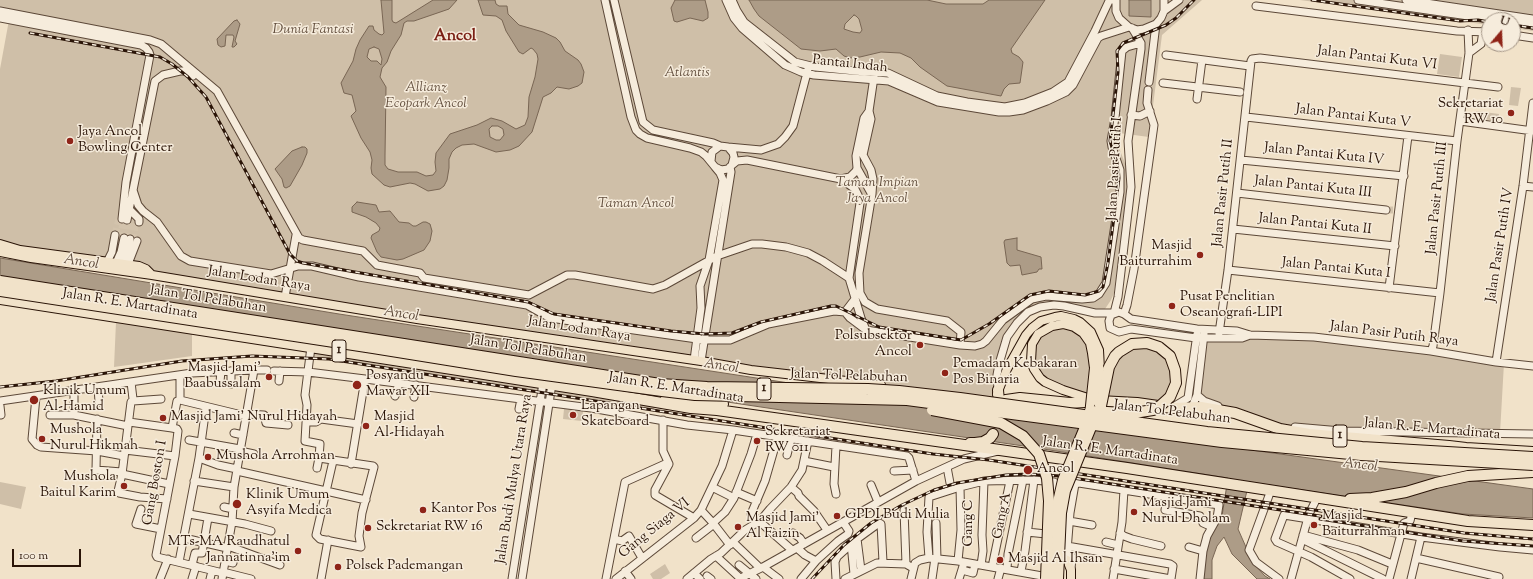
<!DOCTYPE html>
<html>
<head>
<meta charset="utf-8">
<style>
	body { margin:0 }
	#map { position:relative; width:1533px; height:579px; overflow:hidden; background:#f1e2c9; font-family:"Sorts Mill Goudy",serif }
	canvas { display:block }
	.north { position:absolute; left:1481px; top:12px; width:40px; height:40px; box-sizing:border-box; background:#f6ecdc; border:1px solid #a49687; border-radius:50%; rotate:19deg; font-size:11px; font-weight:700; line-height:16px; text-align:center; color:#2a1407 }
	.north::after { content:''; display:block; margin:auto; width:14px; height:18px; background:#8f2418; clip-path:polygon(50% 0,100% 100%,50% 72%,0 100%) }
	.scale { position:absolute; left:12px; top:549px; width:69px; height:18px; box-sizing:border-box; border:2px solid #2a1407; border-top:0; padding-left:5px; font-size:12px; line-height:14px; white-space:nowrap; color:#2a1407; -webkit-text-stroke:3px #f6ecdc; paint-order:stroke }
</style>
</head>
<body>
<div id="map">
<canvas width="1533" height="579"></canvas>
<div class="north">U</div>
<div class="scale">100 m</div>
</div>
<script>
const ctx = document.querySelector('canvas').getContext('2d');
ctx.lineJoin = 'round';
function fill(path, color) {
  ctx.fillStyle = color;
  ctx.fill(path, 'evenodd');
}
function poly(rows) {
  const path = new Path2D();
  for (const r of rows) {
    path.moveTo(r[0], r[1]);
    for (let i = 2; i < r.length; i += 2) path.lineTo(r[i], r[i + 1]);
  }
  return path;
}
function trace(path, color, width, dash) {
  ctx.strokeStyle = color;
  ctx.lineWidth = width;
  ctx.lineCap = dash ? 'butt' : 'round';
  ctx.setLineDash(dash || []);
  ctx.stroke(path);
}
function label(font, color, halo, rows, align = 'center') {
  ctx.font = font + ' "Sorts Mill Goudy",serif';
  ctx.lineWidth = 3;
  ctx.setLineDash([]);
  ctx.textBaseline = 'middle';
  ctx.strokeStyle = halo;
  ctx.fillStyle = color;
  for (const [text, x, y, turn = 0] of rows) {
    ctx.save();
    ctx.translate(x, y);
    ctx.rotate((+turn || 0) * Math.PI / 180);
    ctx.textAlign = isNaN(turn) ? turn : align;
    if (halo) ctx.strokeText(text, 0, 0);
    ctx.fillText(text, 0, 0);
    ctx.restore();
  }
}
fill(poly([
	[0,0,1202,0,1162,35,1149,137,1119,133,1118,145,1126,166,1128,191,1114,293,1111,300,1103,312,1072,308,1034,309,1007,337,995,397,986,400,849,381,282,297,0,244,0,69,9,20,0,18],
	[1300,0,1533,0,1533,31,1513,28,1513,20,1489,20,1489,25],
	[1440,54,1462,57,1459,77,1437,74],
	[1511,87,1521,88,1518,106,1509,105],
	[1476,111,1499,114,1498,121,1475,118],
	[116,322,163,330,192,329,192,356,114,367],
	[1060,327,1071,329,1081,335,1087,345,1090,364,1088,394,1059,386,1046,379,1038,371,1034,358,1034,348,1041,336],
	[1314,337,1504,363,1500,433,1352,431,1282,425,1210,403,1198,397,1204,338],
	[1151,347,1169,361,1172,380,1166,394,1157,402,1106,398,1110,376,1120,356,1134,348],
	[310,350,543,383,541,394,329,359,309,358],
	[552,384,655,401,654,411,550,395],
	[564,409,583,411,582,421,563,419],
	[0,482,26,487,21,509,0,504],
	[665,564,670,573,661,579,653,579,650,574]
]), '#cfbfa8');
const water = poly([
	[381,0,392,0,392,20,393,22,396,23,433,0,457,0,449,9,414,21,407,21,404,23,401,35,391,51,387,62,382,68,380,77,386,87,385,155,385,165,388,169,398,172,417,172,426,176,433,175,436,171,435,162,436,153,450,134,477,125,491,118,502,121,516,129,525,125,528,117,529,97,535,77,538,59,537,54,533,49,531,48,523,54,519,52,506,31,502,20,496,16,483,15,478,0,495,0,496,4,499,6,507,6,508,14,519,25,543,32,556,38,560,42,565,51,578,60,581,64,584,72,582,83,578,86,569,89,557,87,551,93,543,97,532,132,519,146,510,150,496,152,474,144,462,145,456,148,452,152,449,159,449,168,447,180,444,186,440,189,428,191,415,184,410,183,390,187,384,185,372,174,371,168,372,160,370,152,361,138,351,116,356,111,352,95,344,93,341,83,353,61,356,49,360,40,369,26,373,26,374,30,379,34,382,35,384,33,381,0],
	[374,47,379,49,382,59,381,65,377,61,371,61,367,57,369,49,374,47],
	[492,126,498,126,503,129,504,135,500,140,496,140,490,137,489,129,492,126],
	[675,0,705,0,708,12,708,18,703,21,690,18,677,22,674,21,671,8,675,0],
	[749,0,927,0,946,4,983,4,989,0,1045,0,1011,49,1012,53,1019,57,1023,62,1020,83,1009,84,1004,89,1001,96,947,86,920,67,911,58,900,53,881,52,860,57,850,58,844,56,836,49,820,51,801,49,759,16,754,9,749,0],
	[854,15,856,16,859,19,862,30,860,33,853,32,844,29,845,24,854,15],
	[1129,0,1151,0,1151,17,1129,16,1129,0],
	[237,20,240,24,235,41,237,44,234,47,232,47,234,37,233,35,226,35,225,46,221,47,218,45,217,39,234,21,237,20],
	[302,147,305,147,307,149,307,153,302,165,290,186,286,188,284,187,282,179,275,169,292,151,302,147],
	[357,202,376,205,379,212,390,211,399,222,409,223,413,226,416,226,423,222,426,222,430,224,432,231,430,241,424,250,403,259,397,260,381,257,377,252,371,238,372,235,379,231,380,228,376,223,366,217,352,212,352,207,357,202],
	[1017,238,1017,250,1041,257,1042,269,1039,269,1037,272,1022,275,1020,265,1010,266,1007,263,1004,242,1005,240,1017,238],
	[0,258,339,314,991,414,1533,489,1533,518,1463,514,1249,482,1238,529,1253,563,1265,576,1270,579,1257,579,1232,554,1224,537,1217,546,1212,560,1212,579,1203,579,1203,563,1210,533,1222,516,1228,478,1037,448,707,399,0,276,0,258]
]);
fill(water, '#ad9c87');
trace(water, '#796654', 1);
trace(poly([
	[1386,210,1393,210],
	[133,214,136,219,133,240],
	[115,235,119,219],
	[120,239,124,217],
	[127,240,130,218]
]), '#d3c3ac', 7, [7, 3.5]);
const minor = poly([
	[605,0,631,117,636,130,640,134,647,138,690,148,701,152,706,156,715,167,721,170,728,169,732,165,734,157,733,153,728,147,720,146,712,152,711,161],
	[614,0,643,122,653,130,713,143,720,146],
	[726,0,734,18,742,28,785,65,801,72,814,75,889,81,938,102,999,112,1009,112,1023,110,1047,101,1066,92,1073,85,1098,38,1101,36,1129,27],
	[732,0,737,11,744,22,795,62,815,67,865,72,888,73,937,96,967,102,1005,107,1025,103,1053,92,1068,82,1095,31,1109,1,1111,0],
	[1116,0,1116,11,1119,18,1129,27,1137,30,1144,29,1156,24,1161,18,1164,11,1164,0],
	[1358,0,1496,20],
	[1406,0,1533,19],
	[1256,6,1457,31,1489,32],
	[0,11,150,40,161,44,217,91,299,238,303,240,363,251,377,265,420,273,424,278,529,295,567,275,575,275,653,289,665,285,717,256,752,244,762,244,786,247,808,253,823,261,849,278],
	[1164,11,1179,0],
	[0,18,141,45,146,48,149,52,150,55,126,182,122,219],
	[1513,22,1533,25],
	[1513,35,1533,38],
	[1469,53,1481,44,1483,31],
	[1166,55,1250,66],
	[874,77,869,111,871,119,863,155,871,170,873,179,872,194,859,273,860,293,865,302,877,309,947,321,961,332,960,345],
	[1149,82,1156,24],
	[1163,83,1240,92],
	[1197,99,1202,60],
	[869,111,864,118,856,156,857,168,871,193],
	[1131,115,1140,116,1150,111],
	[1246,117,1457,141],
	[1460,121,1533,131],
	[728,147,761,150,778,144,785,137,793,126,808,69],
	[1241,160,1404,176],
	[732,165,737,161,747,160,841,179,850,177,856,171,857,168],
	[841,179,855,189,859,197,860,203,849,278,861,318,866,330,960,345,975,346,982,344,986,341,1003,320,1032,299,1046,296,1082,299,1093,298,1099,294,1106,283,1120,192,1120,170,1112,147,1111,141,1115,118,1122,51,1127,47,1141,43],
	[1523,186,1533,187],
	[133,190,138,205,143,211,157,222,181,256,190,261,271,274,298,266,312,266,359,277,527,305,550,318,704,340,730,340,768,324,834,311,845,312,850,318,866,330],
	[1237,193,1386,210],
	[129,209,139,219,139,222],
	[127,220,155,81,163,75,180,71,186,71,193,76],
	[1233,229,1395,246],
	[107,262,112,252,115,235],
	[116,263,121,252,124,238],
	[122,264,127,252,130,239],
	[128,264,137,241],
	[1228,270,1440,293],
	[1389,288,1408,136],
	[285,297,296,235],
	[845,312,855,299],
	[1124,314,1127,305,1134,269,1154,125,1147,103,1148,90],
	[1219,333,1228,270,1251,61,1252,59,1260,58,1498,87],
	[1250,335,1242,338,1196,338,1131,329,1119,332,1110,328,1109,321,1111,315,1119,312,1124,314,1131,319,1197,329,1237,331,1250,335,1314,337,1431,351,1496,362,1533,366],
	[311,347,305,395,307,405,305,441,320,444,319,458,373,466,374,467,362,513,359,536,361,547,320,539,316,535,333,461],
	[1431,351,1433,346,1440,293,1457,141,1469,53,1468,30],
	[694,360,701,308,700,286,709,260,723,180,720,173,715,167],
	[701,361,731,172,730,167],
	[1496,362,1523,186,1533,103],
	[274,371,308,372,365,379,591,408,687,425,733,430,907,456,909,458,916,481],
	[279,381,280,371],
	[131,382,133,399],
	[220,382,221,371],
	[231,384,231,371],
	[98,388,99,402],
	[998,390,997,375,999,364,1007,337,1017,323,1028,312,1040,307,1054,305,1064,306,1095,313,1114,313,1118,297,1131,187,1128,141,1141,49,1141,43,1132,28],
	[74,391,74,415],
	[1197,395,1204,401,1218,406],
	[395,396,399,383],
	[36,397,32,439,37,445,41,447,97,451,124,456],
	[414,397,416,385],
	[161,399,133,401,131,402,122,474,169,484],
	[180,400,177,401,172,428,177,429,178,431,175,456,156,555,157,557,223,573],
	[180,400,246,416],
	[180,400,180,375],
	[0,401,192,373,254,370,267,370],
	[0,406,1,415],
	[1173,407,1188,398,1197,334],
	[1192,407,1197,395,1204,334],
	[519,409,521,399],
	[246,414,264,415,266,423,288,425],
	[50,415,74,415,128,426],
	[97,419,96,470,122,472],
	[663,420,663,451,669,464,655,490,655,495,694,518],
	[129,422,172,428],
	[306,422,316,422,321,419,358,424],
	[1295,427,1341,431,1533,434],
	[234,433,243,435],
	[778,436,765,481,751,514,792,550],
	[189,440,240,449],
	[125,450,175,456],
	[240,451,254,454],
	[787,455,791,439],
	[199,458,218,465,237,469],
	[804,461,834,467],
	[351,464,365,379],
	[947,467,950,483],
	[317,468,319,458],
	[237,471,366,500],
	[894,471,913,470],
	[122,474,118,491,119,493,140,497,167,499],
	[194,481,234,487],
	[871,485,878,502],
	[712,487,734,498],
	[791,487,798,493,799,496,814,511,827,530],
	[1271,490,1249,550,1256,562,1279,579],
	[736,492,757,501],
	[836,494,834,484,836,446],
	[1167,498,1165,510,1200,516,1203,523,1212,527],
	[224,507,233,509],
	[141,509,136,524,161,529],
	[701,510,713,523,730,545],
	[904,510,906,564],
	[189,514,245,524,271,531],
	[1069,521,1092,525],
	[713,523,725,512,734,498,751,454,757,434],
	[936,523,937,559],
	[1027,532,1046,534],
	[793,533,800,538,804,544],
	[1120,533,1124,536,1132,539,1161,546],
	[1303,535,1358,550,1392,564],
	[184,538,227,548],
	[696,538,714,524],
	[614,539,622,541,629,536,642,558],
	[857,539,861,570],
	[1302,539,1383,579],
	[733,542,760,568],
	[1106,542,1118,545],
	[851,544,854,574],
	[228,546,280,565],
	[1067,546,1170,564,1173,566,1171,579],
	[1189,547,1203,551],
	[797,548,805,555,816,561],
	[716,556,740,578],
	[929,558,927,532,929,497,960,487,984,481,1034,480,1054,482,1052,502],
	[1416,558,1499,577],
	[225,561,233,563],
	[958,561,961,530,960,487],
	[179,562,199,458,206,407],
	[192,565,195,553,202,553,208,518],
	[739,565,756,579],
	[981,565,983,551,982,535,984,481],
	[763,567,779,579],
	[992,567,1010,481],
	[1007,569,1008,554,1023,480],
	[1114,569,1171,579],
	[962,570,973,573,975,564],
	[1071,570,1072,557,1067,551,1070,513,1075,484,1079,483,1219,505,1217,518,1207,536,1203,551,1200,579],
	[625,571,631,579],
	[1021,571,1025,551,1034,480],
	[223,572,251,579],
	[694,573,700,579],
	[707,576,711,579],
	[160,579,168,559],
	[192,579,196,566],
	[210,579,212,571],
	[222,579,232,522,234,487,254,370],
	[321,579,328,540],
	[512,579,543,383],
	[522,579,552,384],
	[606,579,625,482,665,464,669,464],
	[616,579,694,518,701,510,722,466,733,430],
	[687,579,711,559,721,553,745,530,760,521,770,509,791,487,802,470,808,441],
	[739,579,763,567,916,481,964,459,998,451],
	[801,579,816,561,838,541,848,534,849,531,843,522],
	[836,579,835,562,837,557,857,539,879,523,881,524,883,562],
	[845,579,877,563,906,564,913,568],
	[911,579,915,563,920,560,929,558,958,561,1042,576],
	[932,579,935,558],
	[959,579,963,566],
	[998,579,1001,568],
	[1113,579,1122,522,1124,490],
	[1291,579,1309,514,1317,498],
	[1350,579,1311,557,1277,542,1275,539,1284,515,1421,537,1500,547,1533,550],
	[1389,579,1404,523,1410,521,1412,513],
	[1411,579,1421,537]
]);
const major = poly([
	[0,244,20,250,139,266,146,269,151,274],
	[0,252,31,258,152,275,417,319,701,361,751,370,881,385],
	[1094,368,1092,353,1090,343,1083,333,1074,327,1063,324,1052,326,1038,334,1032,344,1031,361,1034,369,1040,378,1045,382,1063,390,1094,400],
	[997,394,1007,369,1026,335,1032,328,1041,321,1055,317,1061,316,1074,319,1080,322,1091,332,1099,350,1100,369],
	[1054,557,1060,557,1067,560,1071,570,1071,579]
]);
const highway = poly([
	[0,299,484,374,592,391,691,408,717,410,1127,468,1468,521,1533,525],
	[998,390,999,401,998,408],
	[666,396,723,404],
	[999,405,1006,400,1020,398,1070,403,1099,401,1137,403,1172,408,1201,407,1235,413,1280,429,1309,434,1449,446,1466,448,1533,452],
	[970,443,975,443,983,442,990,438,993,434],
	[1350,499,1372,498,1406,492,1436,483,1468,476,1533,472]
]);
trace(minor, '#5c4838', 9);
trace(major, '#2a1407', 10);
trace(highway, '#2a1407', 12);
trace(minor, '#f6ecdc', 7);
trace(major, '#f1e2c9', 8);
trace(highway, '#f1e2c9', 10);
const rail = poly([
	[1312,0,1460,21,1478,20,1489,22],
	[1513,25,1533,28],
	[30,33,160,57,172,64,188,77,206,97,290,254,297,261,303,263,528,302,554,314,671,331,705,334,732,333,761,322,831,306,836,306,879,327,961,340,989,324,1030,295,1049,291,1085,295,1099,291,1103,287,1108,263,1119,178,1118,166,1110,141,1118,72,1117,51,1123,43,1166,25,1176,18,1194,0],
	[0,387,56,381,182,361,252,356,329,359,849,441,933,454,989,460,1464,533,1533,539],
	[1320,519,1463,541,1533,546],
	[812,579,844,545,871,523,902,505,934,490,957,483,1006,475,1028,474,1060,476,1326,517]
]);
trace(rail, '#2a1407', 3);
trace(rail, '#f6ecdc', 1.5, [4.5]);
const majorBridge = poly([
	[1098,403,1100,369],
	[1052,579,1054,522,1057,502,1062,480,1089,415,1094,368],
	[1059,579,1062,513,1066,491,1095,420]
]);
const highwayBridge = poly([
	[0,281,660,384,707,387,868,389,899,391,960,398,1207,432,1362,447,1533,457],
	[0,291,373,348,516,371,662,391,695,395,907,400,1222,442,1361,455,1533,465],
	[932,410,1001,423,1023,436,1039,454,1047,478,1049,501,1046,579],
	[1090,411,1107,412,1125,413,1134,413,1153,410,1160,406,1170,397,1176,383,1175,370,1170,356,1159,347,1147,343,1132,344,1119,352,1115,356,1109,367,1101,406,1098,415,1094,423]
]);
trace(majorBridge, '#2a1407', 10, []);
trace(highwayBridge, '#2a1407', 12, []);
trace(majorBridge, '#f1e2c9', 8);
trace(highwayBridge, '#f1e2c9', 10);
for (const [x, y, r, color] of [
	[1511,113,4,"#8f2418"],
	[70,141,4,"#8f2418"],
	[1200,255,4,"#8f2418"],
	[1172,306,4,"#8f2418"],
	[920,345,4,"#8f2418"],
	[945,373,4,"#8f2418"],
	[269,377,4,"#8f2418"],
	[357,385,5,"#8f2418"],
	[34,400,5,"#8f2418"],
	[573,415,4,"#8f2418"],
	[163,418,4,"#8f2418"],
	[366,426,4,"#8f2418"],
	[42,439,4,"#8f2418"],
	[757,441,4,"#8f2418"],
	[208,457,4,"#8f2418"],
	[1028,470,5,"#8f2418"],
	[124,486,4,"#8f2418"],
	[237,504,5,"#8f2418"],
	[423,510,4,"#8f2418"],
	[1134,512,4,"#8f2418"],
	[837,516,4,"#8f2418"],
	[1314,525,4,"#8f2418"],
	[738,527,4,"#8f2418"],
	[368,528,4,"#8f2418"],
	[298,551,4,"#8f2418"],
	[1000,560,4,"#8f2418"],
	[338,567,4,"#8f2418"]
]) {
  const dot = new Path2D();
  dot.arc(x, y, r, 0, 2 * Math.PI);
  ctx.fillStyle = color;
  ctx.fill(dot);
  trace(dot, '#f6ecdc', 1.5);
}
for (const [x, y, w] of [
	[339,351,14],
	[764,389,14],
	[1340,436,14]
]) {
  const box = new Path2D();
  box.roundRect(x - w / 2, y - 11, w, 22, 3);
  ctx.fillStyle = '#f6ecdc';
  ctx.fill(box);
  trace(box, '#2a1407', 1);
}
label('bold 13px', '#2a1407', null, [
	["1",339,351],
	["1",764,389],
	["1",1340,436]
]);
label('italic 14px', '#64503f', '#f6ecdc', [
	["Dunia Fantasi",313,31],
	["Atlantis",687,74],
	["Allianz",426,89],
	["Ecopark Ancol",426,105],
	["Taman Impian",877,184],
	["Jaya Ancol",877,200],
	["Taman Ancol",636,205]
]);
label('14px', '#2a1407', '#f6ecdc', [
	["Jalan Pantai Kuta VI",1377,59,7],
	["Pantai Indah",850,65,6],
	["Jalan Pantai Kuta V",1353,117,7],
	["Jalan Pantai Kuta IV",1324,155,6],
	["Jalan Pasir Putih I",1116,169,-87],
	["Jalan Pantai Kuta III",1313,188,6],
	["Jalan Pasir Putih II",1224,193,-84],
	["Jalan Pasir Putih III",1438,198,-84],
	["Jalan Pantai Kuta II",1315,225,6],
	["Jalan Pasir Putih IV",1501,245,-81],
	["Jalan Pantai Kuta I",1336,269,6],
	["Jalan Lodan Raya",259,280,9],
	["Jalan Tol Pelabuhan",208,300,9],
	["Jalan R. E. Martadinata",130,305,9],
	["Jalan Lodan Raya",579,330,9],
	["Jalan Pasir Putih Raya",1394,335,7],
	["Jalan Tol Pelabuhan",528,350,9],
	["Jalan Tol Pelabuhan",849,377,2],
	["Jalan R. E. Martadinata",676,389,9],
	["Jalan Tol Pelabuhan",1172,413,7],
	["Jalan R. E. Martadinata",1432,430,5],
	["Jalan R. E. Martadinata",1110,452,8],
	["Jalan Budi Mulya Utara Raya",515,479,-81],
	["Gang Boston I",156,483,-80],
	["Gang A",1003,516,-78],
	["Gang C",970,523,-90],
	["Gang Siaga VI",655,529,-39]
]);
label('14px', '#2a1407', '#f6ecdc', [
	["Sekretariat",1503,105,"right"],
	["RW 10",1503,121,"right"],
	["Jaya Ancol",78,133],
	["Bowling Center",78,149],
	["Masjid",1192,247,"right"],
	["Baiturrahim",1192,263,"right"],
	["Pusat Penelitian",1180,298],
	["Oseanografi-LIPI",1180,314],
	["Polsubsektor",912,337,"right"],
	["Ancol",912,353,"right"],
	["Pemadam Kebakaran",953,365],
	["Pos Binaria",953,381],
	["Masjid Jami'",261,369,"right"],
	["Baabussalam",261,385,"right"],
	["Posyandu",366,377],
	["Mawar XII",366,393],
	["Klinik Umum",43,392],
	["Al-Hamid",43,408],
	["Lapangan",581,407],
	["Skateboard",581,423],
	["Masjid Jami' Nurul Hidayah",171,418],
	["Masjid",374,418],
	["Al-Hidayah",374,434],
	["Mushola",50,431],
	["Nurul Hikmah",50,447],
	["Sekretariat",765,433],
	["RW 011",765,449],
	["Mushola Arrohman",216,457],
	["Ancol",1037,470],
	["Mushola",116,478,"right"],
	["Baitul Karim",116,494,"right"],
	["Klinik Umum",246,496],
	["Asyifa Medica",246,512],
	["Masjid Jami",1142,504],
	["Nurul Dholam",1142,520],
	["Kantor Pos",431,510],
	["GPDI Budi Mulia",845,516],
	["Masjid",1322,517],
	["Baiturrahman",1322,533],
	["Masjid Jami'",746,519],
	["Al Faizin",746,535],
	["Sekretariat RW 16",376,528],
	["MTs-MA Raudhatul",290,543,"right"],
	["Jannatinna'im",290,559,"right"],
	["Masjid Al Ihsan",1008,560],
	["Polsek Pademangan",346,567]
], 'left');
label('italic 15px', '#5e4a3a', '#f6ecdc', [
	["Ancol",81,263,9],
	["Ancol",401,315,9],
	["Ancol",721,367,9],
	["Ancol",1360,466,7]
]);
label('bold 16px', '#7a1f14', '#f6ecdc', [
	["Ancol",455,37]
]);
</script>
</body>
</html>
